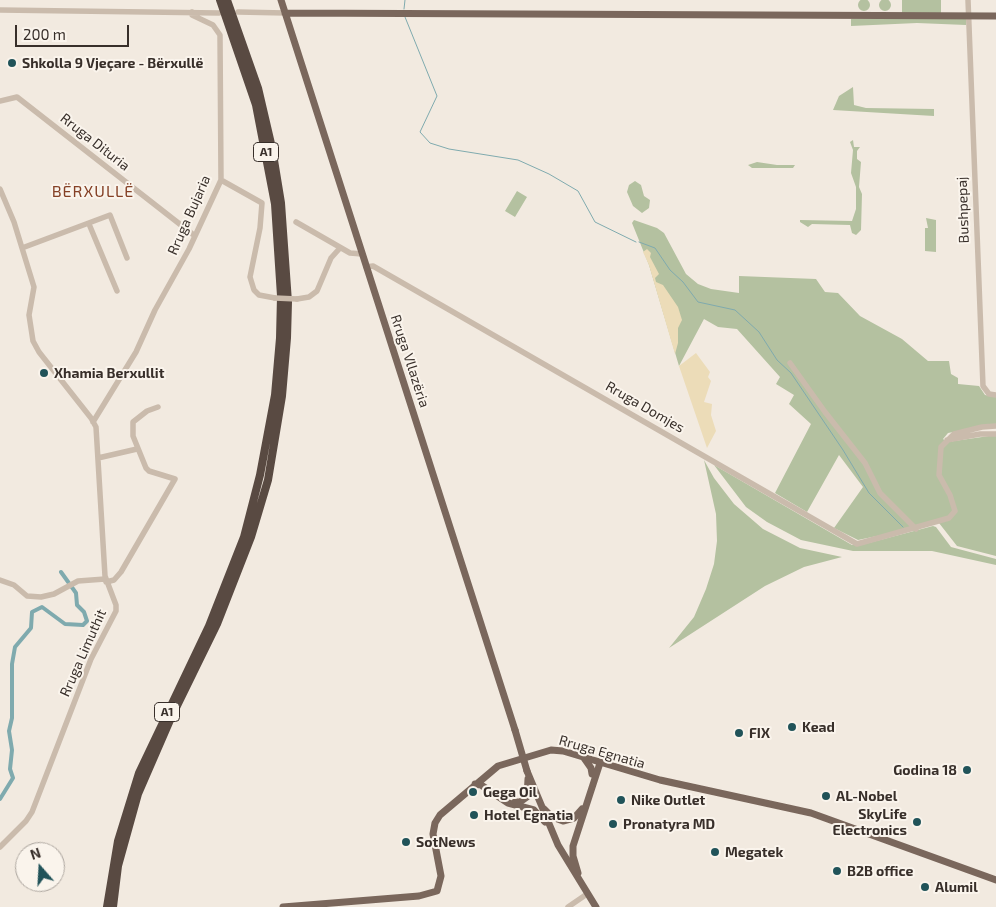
<!DOCTYPE html>
<html>
<head>
<meta charset="utf-8">
<style>
	body { margin:0 }
	#map { position:relative; width:996px; height:907px; overflow:hidden; background:#f2eae0; font-family:"Exo 2",sans-serif }
	canvas { display:block }
	.north { position:absolute; left:15px; top:842px; width:50px; height:50px; box-sizing:border-box; background:#faf4ec; border:1px solid #aca59e; border-radius:50%; rotate:341deg; font-size:14px; font-weight:700; line-height:20px; text-align:center; color:#382f2a }
	.north::after { content:''; display:block; margin:auto; width:18px; height:22px; background:#215359; clip-path:polygon(50% 0,100% 100%,50% 72%,0 100%) }
	.scale { position:absolute; left:15px; top:25px; width:114px; height:22px; box-sizing:border-box; border:2px solid #382f2a; border-top:0; padding-left:6px; font-size:15px; line-height:18px; white-space:nowrap; color:#382f2a; -webkit-text-stroke:4px #faf4ec; paint-order:stroke }
</style>
</head>
<body>
<div id="map">
<canvas width="996" height="907"></canvas>
<div class="north">N</div>
<div class="scale">200 m</div>
</div>
<script>
const ctx = document.querySelector('canvas').getContext('2d');
ctx.lineJoin = 'round';
function fill(path, color) {
  ctx.fillStyle = color;
  ctx.fill(path, 'evenodd');
}
function poly(rows) {
  const path = new Path2D();
  for (const r of rows) {
    if (r.length === 3) {
      path.moveTo(r[0] + r[2], r[1]);
      path.arc(r[0], r[1], r[2], 0, 2 * Math.PI);
      continue;
    }
    path.moveTo(r[0], r[1]);
    for (let i = 2; i < r.length; i += 2) path.lineTo(r[i], r[i + 1]);
  }
  return path;
}
function trace(path, color, width, dash) {
  ctx.strokeStyle = color;
  ctx.lineWidth = width;
  ctx.lineCap = dash ? 'butt' : 'round';
  ctx.setLineDash(dash || []);
  ctx.stroke(path);
}
function label(font, color, halo, rows, align = 'center') {
  ctx.font = font + ' "Exo 2",sans-serif';
  ctx.lineWidth = 4;
  ctx.setLineDash([]);
  ctx.textBaseline = 'middle';
  ctx.strokeStyle = halo;
  ctx.fillStyle = color;
  for (const [text, x, y, turn = 0] of rows) {
    ctx.save();
    ctx.translate(x, y);
    ctx.rotate((+turn || 0) * Math.PI / 180);
    ctx.textAlign = isNaN(turn) ? turn : align;
    if (halo) ctx.strokeText(text, 0, 0);
    ctx.fillText(text, 0, 0);
    ctx.restore();
  }
}
fill(poly([
	[864,5,6],
	[885,5,6],
	[902,0,941,0,941,13,902,13],
	[851,19,966,19,966,25,917,23,851,26],
	[853,87,854,105,866,108,934,109,934,116,833,110,839,96],
	[853,140,854,147,860,147,857,151,857,159,861,162,859,187,862,194,861,230,856,235,852,233,850,225,812,224,808,227,800,222,800,220,852,221,856,209,856,187,851,173,853,150,850,142],
	[757,162,777,165,795,165,793,168,752,168,748,165],
	[635,181,641,185,644,196,650,200,649,208,642,213,633,206,627,192,629,185],
	[517,191,527,197,515,217,505,211],
	[926,218,936,220,936,252,925,251,925,228,928,228],
	[634,220,657,228,664,233,686,274,698,284,711,289,739,293,739,276,816,279,825,292,838,293,860,316,902,339,928,361,949,361,951,374,958,378,958,384,979,386,985,395,996,397,996,424,948,433,943,439,947,442,996,435,996,556,957,546,939,523,858,540,834,528,863,487,839,455,807,512,775,493,811,424,789,404,794,395,776,384,780,377,737,329,718,327,704,319,679,366,649,265,632,223],
	[704,460,714,478,734,504,763,529,800,548,842,557,804,567,765,586,669,648,694,617,706,589,714,564,717,541,716,514],
	[714,465,852,545,861,545,933,526,936,527,951,547,996,559,996,565,932,551,853,551,801,540,767,522,746,507]
]), '#b4c1a0');
fill(poly([
	[647,249,651,253,650,257,659,274,655,278,656,282,663,285,678,307,682,320,678,328,678,343,675,354,649,265,643,252],
	[696,353,710,372,708,377,711,381,704,402,712,404,711,415,716,431,707,448,679,366]
]), '#ecdcb8');
trace(poly([
	[404,9,405,0],
	[405,17,437,96,420,132,430,143,449,149,518,160,549,174,578,191,595,222,636,242],
	[639,242,655,248,670,270,683,282,698,302,735,310,759,332,777,360,791,373,843,450,869,493,903,527]
]), '#7faaae', 1);
trace(poly([
	[0,799,13,778,10,769,12,750,9,731,12,718,12,664,15,647,31,628,32,612,42,607,65,624,83,625,87,621,84,612,77,605,76,593,61,572]
]), '#7faaae', 4);
trace(poly([
	[968,0,983,386,989,394,996,395],
	[0,10,219,13],
	[238,12,285,13],
	[0,101,17,97,195,236],
	[221,180,262,203,260,228,250,277,254,290,259,295,275,298],
	[0,189,14,222,34,287,29,315,33,341,39,352,91,418,96,427,105,576,116,605,116,611,91,659,32,812,26,821,0,847],
	[296,222,350,253,362,254],
	[89,224,117,291],
	[22,248,110,215,127,258],
	[366,267,373,266,857,544,949,518,955,511,950,495,939,475,941,447,954,434,982,427,996,426],
	[297,299,309,297,317,291,331,258,340,248],
	[790,363,825,412,865,463,880,493,916,529],
	[93,422,136,352,155,310,189,249,221,180,220,35,213,25,192,15,192,12],
	[947,440,980,434,996,434],
	[98,458,137,449],
	[0,580,14,585,27,596,41,597,54,594,78,581,105,579],
	[106,582,114,580,121,572,175,479,149,471,146,468,133,436,133,422,147,411,158,407],
	[568,907,587,894]
]), '#cabbac', 5.5);
trace(poly([
	[281,0,515,730],
	[285,13,996,16],
	[584,758,591,768,592,774],
	[527,771,558,845,596,907],
	[475,784,481,785,508,803,534,810,545,822],
	[515,802,520,802,527,797,528,779],
	[544,809,552,817,563,821,574,818,582,809],
	[578,873,573,856,573,846,600,763],
	[283,907,419,896,437,891,441,876,433,834,435,823,440,815,498,766,551,750,563,751,660,780,811,813,996,880]
]), '#7a675c', 7);
trace(poly([
	[107,907,118,841,139,773,209,626,244,537,260,475,275,395,280,338,281,296,275,204,256,105,220,0],
	[113,907,118,866,138,794,171,718,217,624,251,537,268,480,282,396,287,338,288,302,281,203,272,148,258,88,227,0]
]), '#594a42', 8);
trace(poly([
	[275,298,297,299]
]), '#cabbac', 5.5);
trace(poly([
	[515,730,527,771]
]), '#7a675c', 7);
for (const [x, y, r, color] of [
	[12,63,5,"#215359"],
	[44,373,5,"#215359"],
	[792,727,5,"#215359"],
	[739,733,5,"#215359"],
	[967,770,5,"#215359"],
	[473,792,5,"#215359"],
	[826,796,5,"#215359"],
	[621,800,5,"#215359"],
	[474,815,5,"#215359"],
	[917,822,5,"#215359"],
	[613,824,5,"#215359"],
	[406,842,5,"#215359"],
	[715,852,5,"#215359"],
	[837,871,5,"#215359"],
	[925,887,5,"#215359"]
]) {
  const dot = new Path2D();
  dot.arc(x, y, r, 0, 2 * Math.PI);
  ctx.fillStyle = color;
  ctx.fill(dot);
  trace(dot, '#faf4ec', 2);
}
for (const [x, y, w] of [
	[266,152,25],
	[167,712,25]
]) {
  const box = new Path2D();
  box.roundRect(x - w / 2, y - 9.5, w, 19, 4);
  ctx.fillStyle = '#faf4ec';
  ctx.fill(box);
  trace(box, '#382f2a', 1);
}
label('bold 12px', '#382f2a', null, [
	["A1",266,152],
	["A1",167,712]
]);
label('bold 14px', '#382f2a', '#faf4ec', [
	["Shkolla 9 Vjeçare - Bërxullë",22,63],
	["Xhamia Berxullit",54,373],
	["Kead",802,727],
	["FIX",749,733],
	["Godina 18",957,770,"right"],
	["Gega Oil",483,792],
	["AL-Nobel",836,796],
	["Nike Outlet",631,800],
	["SkyLife",907,814,"right"],
	["Electronics",907,830,"right"],
	["Hotel Egnatia",484,815],
	["Pronatyra MD",623,824],
	["SotNews",416,842],
	["Megatek",725,852],
	["B2B office",847,871],
	["Alumil",935,887]
], 'left');
label('14px', '#382f2a', '#faf4ec', [
	["Rruga Dituria",95,142,38],
	["Bushpepaj",963,210,-92],
	["Rruga Bujaria",189,215,-66],
	["Rruga Vllazëria",410,361,72],
	["Rruga Domjes",645,407,30],
	["Rruga Limuthit",83,653,-66],
	["Rruga Egnatia",602,752,16]
]);
ctx.letterSpacing = '1px';
label('16px', '#854126', '#faf4ec', [
	["BËRXULLË",93,192]
]);
ctx.letterSpacing = '0px';
</script>
</body>
</html>
